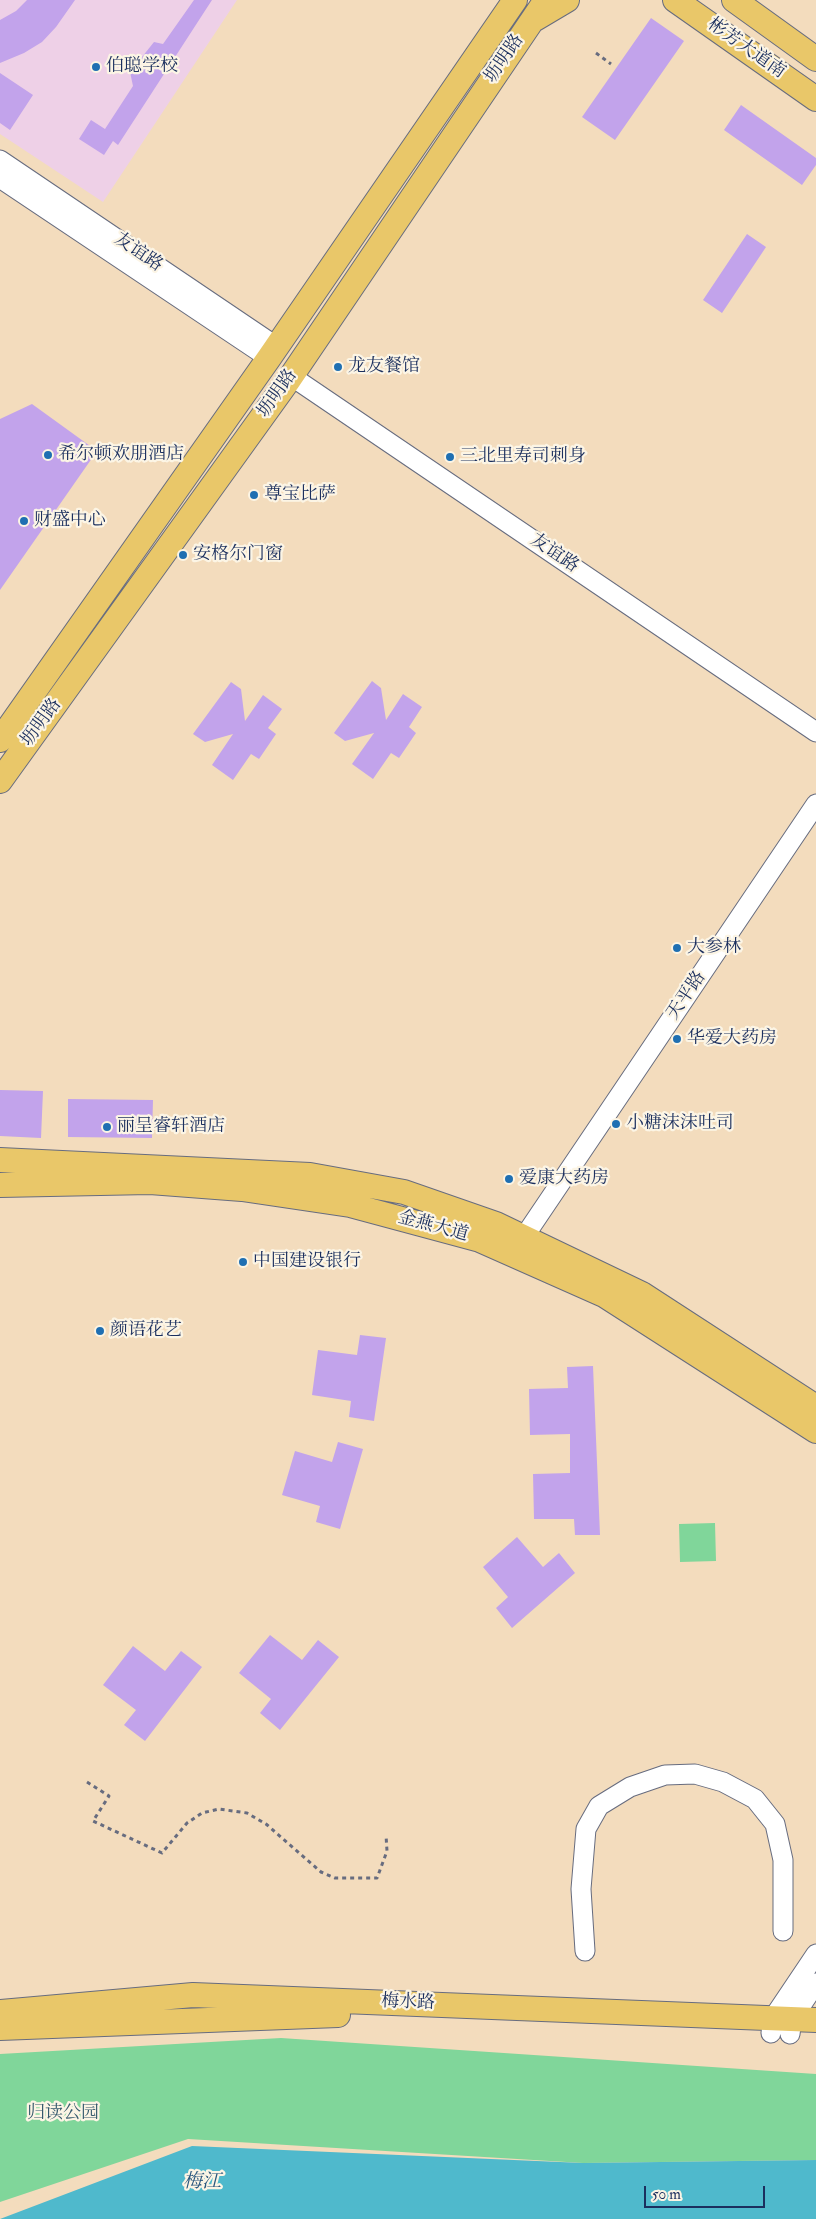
<!DOCTYPE html>
<html>
<head>
<meta charset="utf-8">
<style>
	body { margin:0 }
	#map { position:relative; width:816px; height:2219px; overflow:hidden; background:#f3dcbd; font-family:"IM FELL Double Pica",serif }
	canvas { display:block }
	.scale { position:absolute; left:644px; top:2186px; width:121px; height:22px; box-sizing:border-box; border:2px solid #1b2f5e; border-top:0; padding-left:6px; font-size:15px; line-height:18px; white-space:nowrap; color:#1b2f5e; -webkit-text-stroke:4px #fcf5e5; paint-order:stroke }
</style>
</head>
<body>
<div id="map">
<canvas width="816" height="2219"></canvas>
<div class="scale">50 m</div>
</div>
<script>
const ctx = document.querySelector('canvas').getContext('2d');
ctx.lineJoin = 'round';
function fill(path, color) {
  ctx.fillStyle = color;
  ctx.fill(path, 'evenodd');
}
function poly(rows) {
  const path = new Path2D();
  for (const r of rows) {
    path.moveTo(r[0], r[1]);
    for (let i = 2; i < r.length; i += 2) path.lineTo(r[i], r[i + 1]);
  }
  return path;
}
function trace(path, color, width, dash) {
  ctx.strokeStyle = color;
  ctx.lineWidth = width;
  ctx.lineCap = dash ? 'butt' : 'round';
  ctx.setLineDash(dash || []);
  ctx.stroke(path);
}
function label(font, color, halo, rows, align = 'center') {
  ctx.font = font + ' "IM FELL Double Pica","Noto Serif SC",serif';
  ctx.lineWidth = 4.5;
  ctx.setLineDash([]);
  ctx.textBaseline = 'middle';
  ctx.strokeStyle = halo;
  ctx.fillStyle = color;
  for (const [text, x, y, turn = 0] of rows) {
    ctx.save();
    ctx.translate(x, y);
    ctx.rotate((+turn || 0) * Math.PI / 180);
    ctx.textAlign = isNaN(turn) ? turn : align;
    if (halo) ctx.strokeText(text, 0, 0);
    ctx.fillText(text, 0, 0);
    ctx.restore();
  }
}
fill(poly([
	[0,0,237,0,103,202,0,134]
]), '#eed0e7');
fill(poly([
	[715,1523,716,1561,680,1562,679,1524],
	[281,2038,816,2074,816,2160,583,2163,188,2139,0,2202,0,2054]
]), '#80d69a');
fill(poly([
	[192,2146,583,2163,816,2160,816,2219,0,2219]
]), '#4fb9cc');
fill(poly([
	[27,0,75,0,56,27,42,42,24,53,0,63,0,20,16,11],
	[194,0,212,0,118,145,113,141,104,155,79,139,91,120,105,129,133,86,130,72,154,42,163,44],
	[651,18,684,41,615,140,582,117],
	[0,73,33,95,10,130,0,123],
	[741,105,816,158,816,165,802,185,724,130],
	[747,234,766,247,722,313,703,300],
	[32,404,97,451,0,590,0,419],
	[372,681,381,688,386,720,403,694,422,707,409,727,416,733,399,758,391,753,373,779,352,764,374,733,345,741,334,733],
	[231,682,241,689,245,721,263,695,282,709,268,728,276,734,259,759,251,754,233,780,212,765,233,734,205,742,193,734],
	[0,1090,43,1091,41,1138,0,1136],
	[68,1099,153,1100,152,1138,68,1137],
	[360,1335,386,1338,374,1421,349,1417,351,1401,312,1395,318,1350,357,1355],
	[593,1366,600,1535,575,1535,574,1519,534,1519,533,1474,570,1473,570,1434,530,1435,529,1389,568,1388,567,1367],
	[338,1442,363,1449,340,1529,316,1522,320,1506,282,1495,295,1451,332,1462],
	[517,1537,543,1567,559,1553,575,1573,512,1628,496,1608,508,1597,483,1567],
	[270,1635,302,1660,318,1640,339,1657,280,1730,260,1713,271,1699,239,1673],
	[133,1646,165,1671,181,1651,202,1667,145,1741,124,1725,136,1710,103,1685]
]), '#c2a3eb');
const minor = poly([
	[0,160,277,347],
	[0,178,269,358],
	[291,376,816,732],
	[524,1237,816,804],
	[585,1951,581,1889,586,1829,599,1806,630,1787,665,1775,695,1774,723,1782,755,1799,775,1824,783,1860,783,1931],
	[771,2033,773,2018,816,1954],
	[790,2034,792,2019,816,1983]
]);
const major = poly([
	[675,0,816,99],
	[734,0,816,59],
	[535,19,567,0],
	[0,740,269,358,515,0],
	[0,781,288,381,546,0],
	[0,1160,310,1175,404,1192,496,1224,642,1294,816,1407],
	[0,1185,150,1182,242,1189,350,1205,480,1240,604,1295,816,1431],
	[0,2012,193,1995,816,2020],
	[0,2028,338,2015]
]);
trace(minor, '#676c7f', 21);
trace(major, '#676c7f', 26);
trace(poly([
	[596,53,611,64],
	[87,1782,109,1796,93,1821,162,1853,187,1823,202,1813,219,1809,247,1813,266,1824,321,1872,335,1878,377,1878,387,1851,386,1835]
]), '#676c7f', 3, [4, 4]);
trace(minor, '#fff', 19);
trace(major, '#e9c769', 24);
for (const [x, y, r, color] of [
	[96,67,5,"#1f6fb2"],
	[338,367,5,"#1f6fb2"],
	[48,455,5,"#1f6fb2"],
	[450,457,5,"#1f6fb2"],
	[254,495,5,"#1f6fb2"],
	[24,521,5,"#1f6fb2"],
	[183,555,5,"#1f6fb2"],
	[677,948,5,"#1f6fb2"],
	[677,1039,5,"#1f6fb2"],
	[616,1124,5,"#1f6fb2"],
	[107,1127,5,"#1f6fb2"],
	[509,1179,5,"#1f6fb2"],
	[243,1262,5,"#1f6fb2"],
	[100,1331,5,"#1f6fb2"]
]) {
  const dot = new Path2D();
  dot.arc(x, y, r, 0, 2 * Math.PI);
  ctx.fillStyle = color;
  ctx.fill(dot);
  trace(dot, '#fcf5e5', 2);
}
label('18px', '#1b2f5e', '#fcf5e5', [
	["彬芳大道南",746,49,35],
	["坜明路",505,59,-56],
	["友谊路",138,253,34],
	["坜明路",278,394,-55],
	["友谊路",554,554,34],
	["坜明路",42,723,-54],
	["天平路",687,996,-56],
	["金燕大道",433,1227,15],
	["梅水路",408,2003,2]
]);
label('18px', '#1b2f5e', '#fcf5e5', [
	["伯聪学校",106,67],
	["龙友餐馆",348,367],
	["希尔顿欢朋酒店",58,455],
	["三北里寿司刺身",460,457],
	["尊宝比萨",264,495],
	["财盛中心",34,521],
	["安格尔门窗",193,555],
	["大参林",687,948],
	["华爱大药房",687,1039],
	["小糖沫沫吐司",626,1124],
	["丽呈睿轩酒店",117,1127],
	["爱康大药房",519,1179],
	["中国建设银行",253,1262],
	["颜语花艺",110,1331]
], 'left');
label('18px', '#34596d', '#fcf5e5', [
	["归读公园",63,2114]
]);
label('italic 19px', '#2b587f', '#fcf5e5', [
	["梅江",202,2183]
]);
</script>
</body>
</html>
